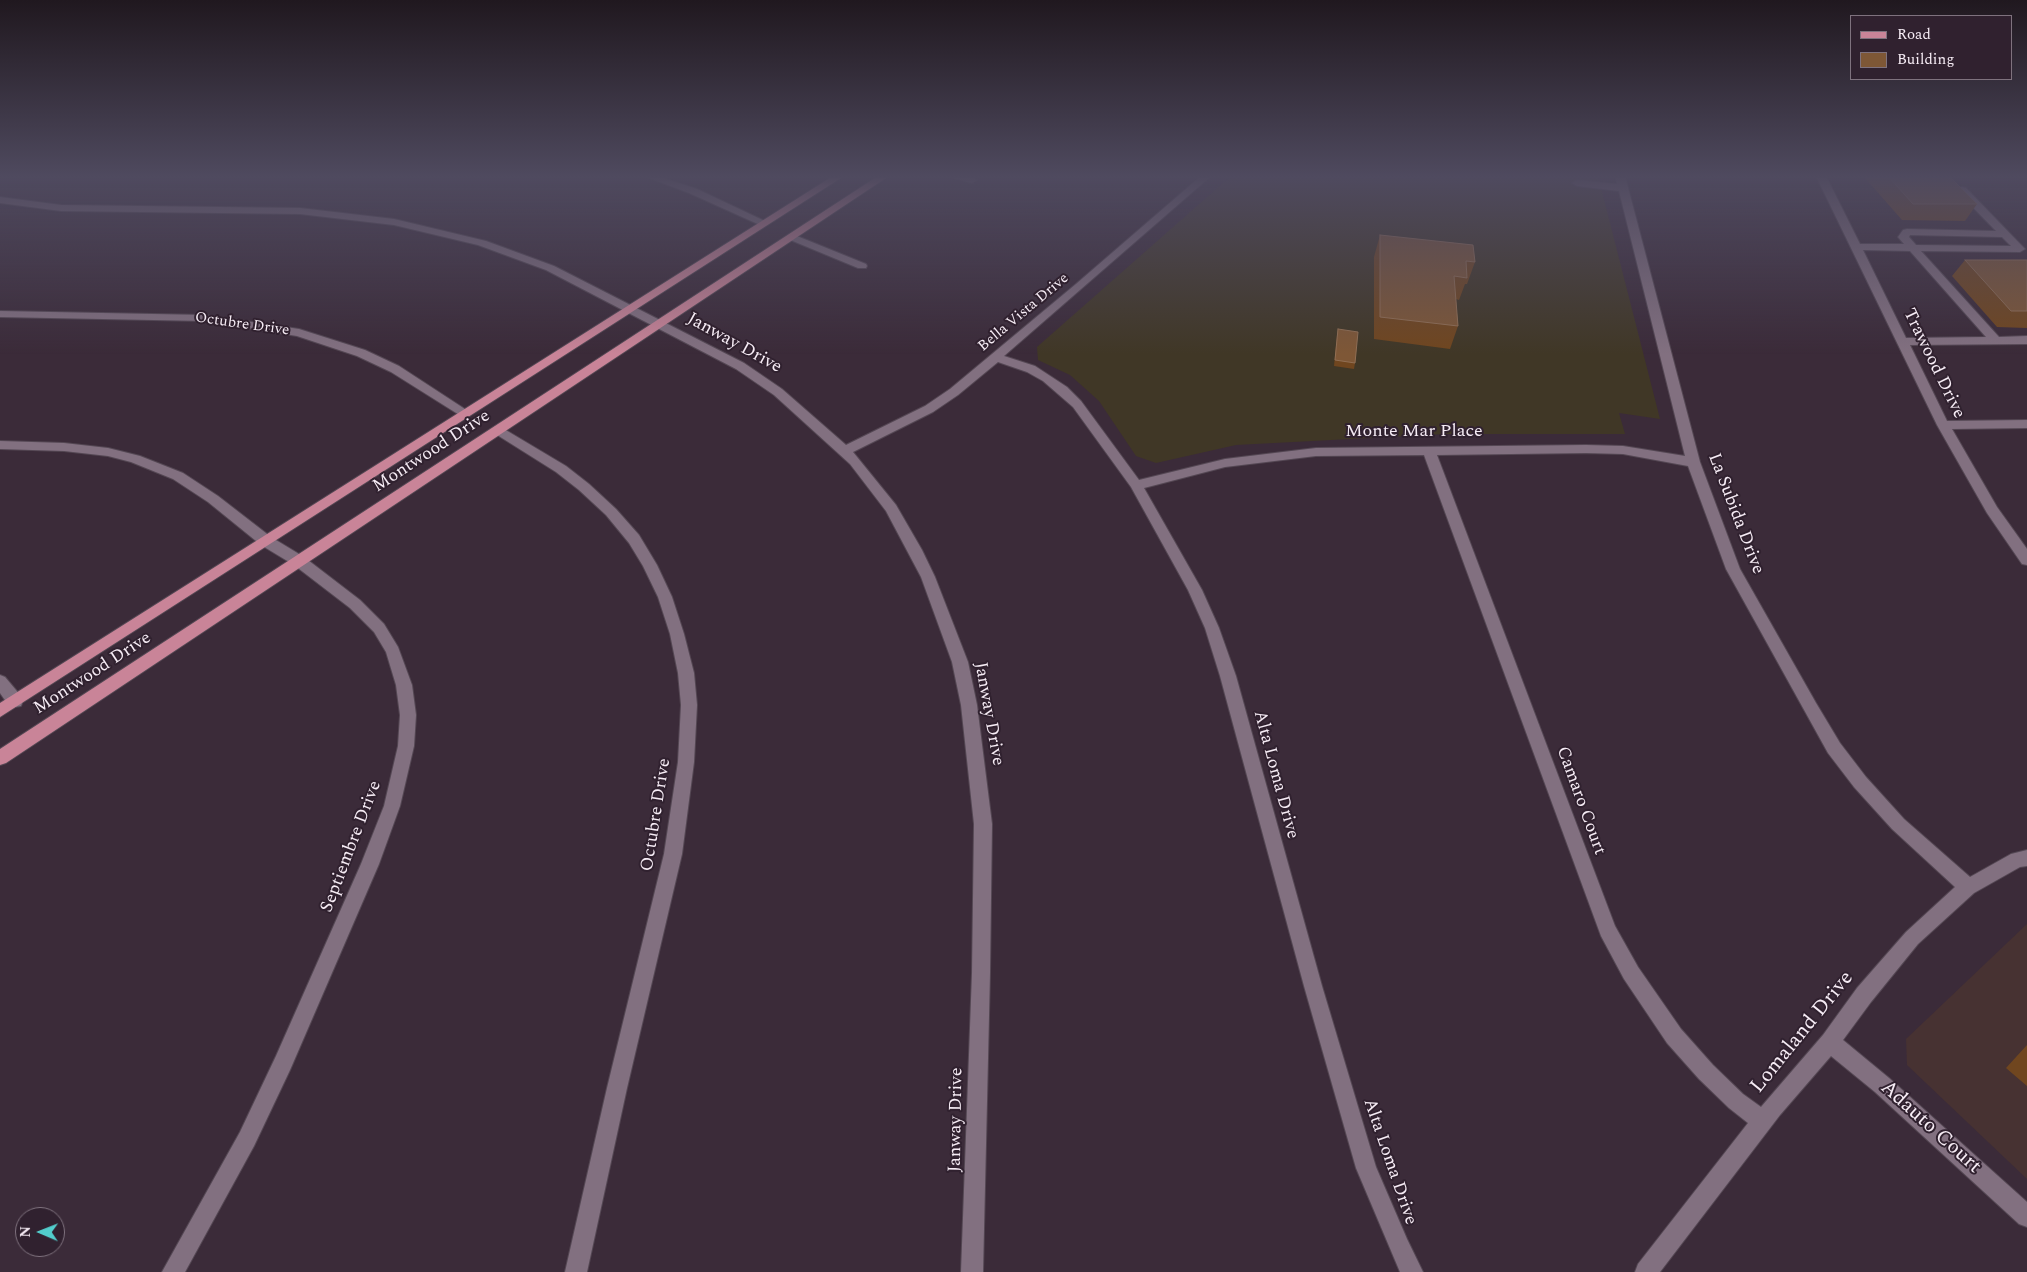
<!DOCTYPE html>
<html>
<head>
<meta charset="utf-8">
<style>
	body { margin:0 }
	#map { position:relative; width:2027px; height:1272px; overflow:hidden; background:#3b2b39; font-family:Spectral,serif }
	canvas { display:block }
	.legend { position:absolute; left:1850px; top:15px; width:162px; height:65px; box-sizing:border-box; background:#30212f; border:1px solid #7f727e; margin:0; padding:6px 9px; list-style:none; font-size:15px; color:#f6ecf5 }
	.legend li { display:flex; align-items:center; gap:10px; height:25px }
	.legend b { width:25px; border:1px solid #7f727e }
	.north { position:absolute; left:15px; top:1207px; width:50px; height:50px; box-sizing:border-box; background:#30212f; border:1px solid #7f727e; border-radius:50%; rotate:271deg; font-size:14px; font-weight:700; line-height:20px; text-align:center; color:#f6ecf5 }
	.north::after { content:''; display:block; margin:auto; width:18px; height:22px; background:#52cdcc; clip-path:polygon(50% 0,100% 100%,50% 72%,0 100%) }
</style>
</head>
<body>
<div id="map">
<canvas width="2027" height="1272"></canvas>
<ul class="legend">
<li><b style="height:6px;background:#c98498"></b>Road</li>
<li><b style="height:14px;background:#7e5736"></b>Building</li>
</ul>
<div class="north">N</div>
</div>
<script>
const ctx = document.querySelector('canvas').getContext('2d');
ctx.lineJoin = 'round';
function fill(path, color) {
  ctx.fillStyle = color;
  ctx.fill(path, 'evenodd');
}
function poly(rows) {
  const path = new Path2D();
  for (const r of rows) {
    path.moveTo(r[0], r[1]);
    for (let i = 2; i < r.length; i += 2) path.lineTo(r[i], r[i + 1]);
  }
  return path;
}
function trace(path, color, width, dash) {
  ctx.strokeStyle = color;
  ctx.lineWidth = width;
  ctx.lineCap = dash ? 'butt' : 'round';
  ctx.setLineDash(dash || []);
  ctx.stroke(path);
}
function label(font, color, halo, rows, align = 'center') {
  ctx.font = font + ' Spectral,serif';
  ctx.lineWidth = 4;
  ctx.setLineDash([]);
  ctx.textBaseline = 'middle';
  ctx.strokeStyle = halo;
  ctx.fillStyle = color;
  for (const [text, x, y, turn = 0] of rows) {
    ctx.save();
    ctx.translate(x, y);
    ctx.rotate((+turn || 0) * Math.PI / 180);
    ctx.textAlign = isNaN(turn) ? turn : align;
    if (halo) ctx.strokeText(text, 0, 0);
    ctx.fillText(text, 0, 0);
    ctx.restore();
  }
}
fill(poly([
	[2027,924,2027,1179,1907,1065,1906,1039]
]), '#473232');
fill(poly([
	[1231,176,1598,176,1660,419,1619,413,1625,434,1446,434,1236,445,1156,463,1136,456,1099,401,1070,375,1038,360,1037,347]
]), '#403726');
const minor = poly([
	[644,176,657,176,697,189,769,223,764,226,760,225,689,193,644,176],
	[952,176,967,176,977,180,972,183,953,178,952,176],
	[1201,176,1211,176,1004,356,1035,366,1067,387,1081,401,1139,480,1225,459,1316,448,1586,445,1623,446,1685,456,1619,191,1577,186,1572,183,1577,180,1617,184,1615,176,1625,176,1700,462,1740,569,1816,703,1840,743,1866,777,1904,819,1970,877,2011,854,2027,850,2027,866,2020,867,1974,893,1918,944,1871,1002,1843,1040,1889,1078,2027,1202,2027,1227,2019,1224,1875,1092,1831,1056,1780,1115,1660,1272,1635,1272,1638,1264,1748,1123,1729,1108,1699,1079,1667,1043,1624,979,1601,936,1424,455,1316,456,1225,467,1144,488,1202,590,1219,628,1236,676,1322,986,1376,1167,1407,1239,1423,1272,1400,1272,1356,1168,1304,986,1220,676,1205,628,1188,590,1131,487,1073,407,1043,381,1027,372,998,362,958,395,933,412,853,452,896,505,922,550,935,577,968,662,977,705,992,824,990,973,983,1272,961,1272,972,973,974,824,961,705,952,662,921,577,886,511,850,464,774,395,736,369,546,270,478,245,394,225,300,214,61,211,0,203,0,197,61,205,300,208,394,219,486,241,554,266,744,363,782,389,846,445,925,406,950,389,1076,284,1201,176],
	[1586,453,1623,454,1688,466,1726,569,1828,753,1854,787,1892,829,1955,887,1906,932,1857,988,1823,1035,1761,1107,1743,1094,1713,1065,1681,1029,1638,967,1615,926,1437,455,1586,453],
	[1816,176,1826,176,1860,244,1904,244,1898,237,1903,230,1907,229,1996,231,1958,192,1958,188,1962,187,1966,188,2025,249,2020,252,1921,251,1999,337,2027,336,2027,344,1910,345,1947,421,2027,420,2027,428,1952,429,1997,507,2027,549,2027,565,2022,564,1987,513,1937,425,1816,176],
	[1910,235,2002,237,2011,246,1916,245,1909,237,1910,235],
	[1863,250,1910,251,1986,337,1906,338,1863,250],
	[792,234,866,264,867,266,866,268,858,268,788,239,787,237,792,234],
	[0,311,204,315,299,329,365,350,399,366,471,413,469,416,461,416,391,372,357,356,297,336,204,321,0,317,0,311],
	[499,426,566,466,589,484,616,509,639,535,657,565,672,597,684,634,694,673,697,705,694,762,682,854,627,1088,587,1272,565,1272,607,1088,664,854,678,762,681,705,678,673,670,634,658,597,643,566,629,543,606,515,579,490,556,472,494,433,493,430,494,427,499,426],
	[0,441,64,443,108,448,140,456,183,473,218,496,271,537,304,557,360,600,384,624,398,647,412,685,416,715,414,746,400,806,379,864,290,1070,254,1146,185,1272,162,1272,240,1132,276,1056,361,864,384,806,398,746,400,715,396,685,386,652,374,632,350,608,294,565,261,545,208,502,173,479,131,462,108,456,64,451,0,449,0,441],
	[0,675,5,677,21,696,23,701,21,706,15,707,9,706,0,693,0,675]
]);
const major = poly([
	[833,176,844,176,0,717,0,703,833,176],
	[878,176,889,176,6,763,0,765,0,749,878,176]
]);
trace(minor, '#544753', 2);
trace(major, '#544753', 2);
fill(minor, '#827080');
fill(major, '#c98498');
fill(poly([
	[1867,176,1949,176,1977,204,1965,221,1902,220,1865,178],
	[1380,235,1475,262,1467,284,1465,284,1459,300,1456,299,1458,326,1450,349,1374,339,1374,257],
	[1965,260,2027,260,2027,328,1997,327,1952,276],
	[1338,329,1355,363,1354,369,1334,366,1337,335],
	[2027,1045,2027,1086,2006,1068]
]), '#70461f');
const building = poly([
	[1888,176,1949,176,1977,204,1913,204,1888,176],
	[1380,235,1473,245,1475,262,1466,261,1467,278,1454,276,1458,326,1380,317,1380,235],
	[1965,260,2027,260,2027,311,2011,311,1965,260],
	[1338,329,1358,332,1355,363,1335,360,1338,329]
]);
fill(building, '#7e5736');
trace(building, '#916f54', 1);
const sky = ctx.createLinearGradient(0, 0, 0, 354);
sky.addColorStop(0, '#20181f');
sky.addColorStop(0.5, '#4f4a5f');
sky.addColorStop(1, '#4f4a5f00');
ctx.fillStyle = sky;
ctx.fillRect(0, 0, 2027, 354);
label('15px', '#f6ecf5', '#30212f', [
	["Bella Vista Drive",1024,313,-40],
	["Octubre Drive",242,325,8]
]);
label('18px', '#f6ecf5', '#30212f', [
	["Janway Drive",734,344,29],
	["Trawood Drive",1933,364,64],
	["Monte Mar Place",1414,432],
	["Montwood Drive",432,452,-33],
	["La Subida Drive",1735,514,69],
	["Montwood Drive",93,674,-33],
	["Janway Drive",988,714,80],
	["Alta Loma Drive",1275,775,75],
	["Camaro Court",1580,801,70],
	["Octubre Drive",657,815,-81],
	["Septiembre Drive",352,847,-69],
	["Janway Drive",957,1120,-89],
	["Alta Loma Drive",1389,1162,71]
]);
label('21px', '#f6ecf5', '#30212f', [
	["Lomaland Drive",1803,1033,-51],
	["Adauto Court",1930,1128,42]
]);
</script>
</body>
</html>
